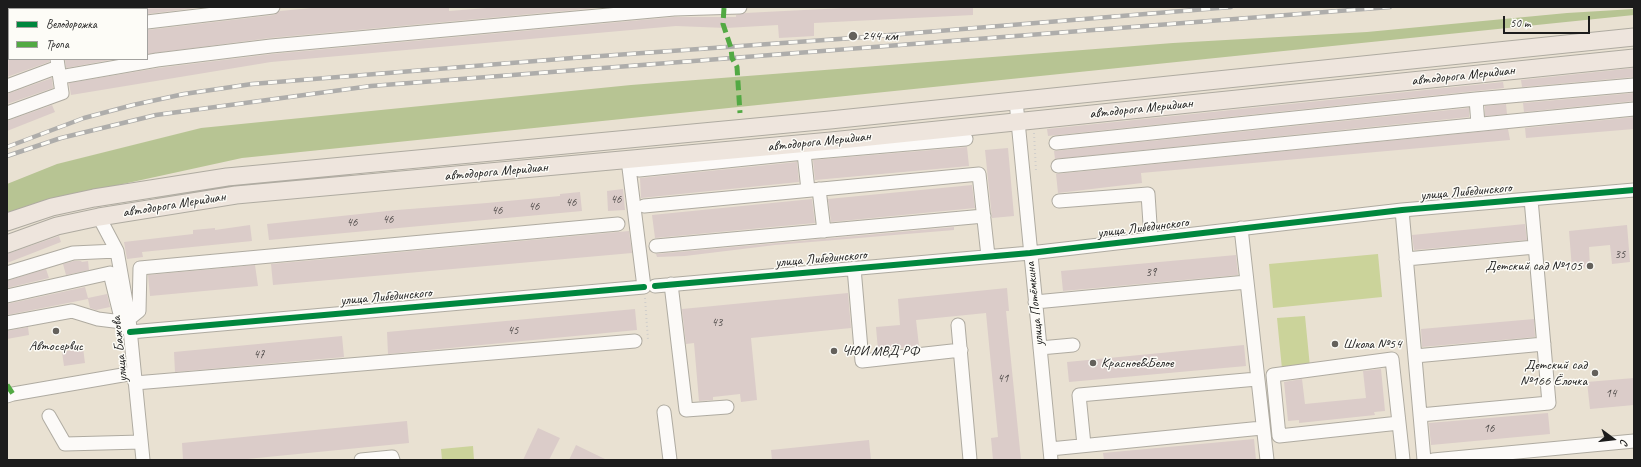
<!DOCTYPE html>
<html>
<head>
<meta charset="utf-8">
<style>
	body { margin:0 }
	#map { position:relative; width:1641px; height:467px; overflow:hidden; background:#e9e1d2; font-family:Caveat,sans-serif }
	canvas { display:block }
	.frame { position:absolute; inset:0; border:8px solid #1c1c1c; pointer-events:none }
	.legend { position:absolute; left:8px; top:8px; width:140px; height:52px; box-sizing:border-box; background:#fdfcf7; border:1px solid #a3a29f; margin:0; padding:5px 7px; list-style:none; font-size:12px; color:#1c1c1c }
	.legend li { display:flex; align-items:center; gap:8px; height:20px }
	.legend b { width:20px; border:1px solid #a3a29f }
	.north { position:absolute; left:1593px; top:419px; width:40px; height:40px; -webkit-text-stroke:3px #fdfcf7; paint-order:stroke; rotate:105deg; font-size:11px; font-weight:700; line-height:16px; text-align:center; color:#1c1c1c }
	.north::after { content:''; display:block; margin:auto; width:14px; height:18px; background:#1c1c1c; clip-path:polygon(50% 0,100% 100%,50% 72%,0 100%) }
	.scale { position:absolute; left:1503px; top:16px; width:87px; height:18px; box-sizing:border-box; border:2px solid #1c1c1c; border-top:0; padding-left:5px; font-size:12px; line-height:14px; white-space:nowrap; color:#1c1c1c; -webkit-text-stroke:3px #fdfcf7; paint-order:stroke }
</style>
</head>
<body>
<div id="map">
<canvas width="1641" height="467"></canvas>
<div class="frame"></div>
<ul class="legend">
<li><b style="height:5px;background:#00873e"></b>Велодорожка</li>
<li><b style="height:5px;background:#52a943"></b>Тропа</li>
</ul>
<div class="north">С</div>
<div class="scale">50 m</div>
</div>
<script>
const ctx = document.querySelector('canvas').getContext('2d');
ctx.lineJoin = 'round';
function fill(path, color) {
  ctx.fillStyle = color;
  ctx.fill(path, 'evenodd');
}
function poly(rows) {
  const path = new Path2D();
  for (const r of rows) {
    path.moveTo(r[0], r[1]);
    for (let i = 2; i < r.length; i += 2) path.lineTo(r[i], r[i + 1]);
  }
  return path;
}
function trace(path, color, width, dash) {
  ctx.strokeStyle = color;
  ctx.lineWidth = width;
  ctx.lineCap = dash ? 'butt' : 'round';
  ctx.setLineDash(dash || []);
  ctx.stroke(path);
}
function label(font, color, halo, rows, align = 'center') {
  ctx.font = font + ' Caveat,sans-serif';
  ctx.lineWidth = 3;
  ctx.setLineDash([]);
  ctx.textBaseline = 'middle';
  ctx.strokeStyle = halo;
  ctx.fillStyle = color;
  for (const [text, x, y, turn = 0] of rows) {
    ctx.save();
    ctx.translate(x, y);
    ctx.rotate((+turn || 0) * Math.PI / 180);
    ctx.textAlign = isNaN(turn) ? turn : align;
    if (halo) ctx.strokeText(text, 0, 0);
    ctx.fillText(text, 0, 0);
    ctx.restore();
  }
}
fill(poly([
	[1378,254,1382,297,1273,308,1269,264],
	[1305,316,1310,367,1282,369,1277,318],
	[473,446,474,460,442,460,441,449]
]), '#cbd39a');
fill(poly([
	[1634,9,1634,15,242,158,68,196,7,215,7,184,57,164,201,128,631,85,1173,43,1367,32,1567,13]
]), '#b7c493');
fill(poly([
	[147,7,205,7,147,14],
	[322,7,449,7,449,11,499,7,608,7,270,38,147,54,147,30,274,15,280,11],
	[863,7,973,7,973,15,814,23,814,36,779,38,778,25,726,28,676,26,271,62,71,95,69,83,158,68,272,54,674,17,736,17,736,15,745,13],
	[7,59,49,59,49,62,7,77],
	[65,59,116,59,66,68],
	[1634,68,1634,77,1522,87,1521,80],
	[52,78,53,88,7,104,7,94],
	[1503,82,1504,88,1048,136,1047,129],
	[1634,93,1634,101,1524,112,1523,103],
	[1506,104,1507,114,1485,116,1485,106],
	[52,105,55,112,7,131,7,121],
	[1469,108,1469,117,1055,159,1054,151],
	[1634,117,1634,129,1526,138,1525,128],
	[1508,129,1510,140,1141,173,1142,183,1058,193,1056,174],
	[967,147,969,166,815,180,813,160],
	[1008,148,1014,216,992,218,985,150],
	[797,162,799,182,641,198,640,178],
	[972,185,975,208,831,222,828,199],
	[623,189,625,210,608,211,607,191],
	[580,192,582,211,269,240,267,224,397,210,487,203,560,196,560,194],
	[812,199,815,223,655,238,652,215],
	[1525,224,1527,240,1414,250,1412,235],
	[250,225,252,241,142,252,143,257,127,259,124,242,193,234,193,230,215,228,215,230],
	[1627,225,1630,262,1612,264,1610,245,1589,247,1590,267,1572,269,1569,231],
	[954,227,954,230,775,245,685,256,657,257,656,254],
	[629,231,632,253,273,285,271,264],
	[59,236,61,242,7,263,7,254],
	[1236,255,1238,275,1063,291,1061,271],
	[74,261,81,261,82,262,88,261,89,270,66,275,63,264],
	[255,265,258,286,150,296,148,275],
	[46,269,49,278,7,288,7,281],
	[85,287,88,298,107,294,110,307,96,310,90,308,88,299,7,315,7,304],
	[1007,288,1009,311,1006,311,1021,460,993,460,991,438,998,437,986,313,916,320,919,346,878,350,876,327,900,325,898,299],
	[848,293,851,328,751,338,757,400,741,402,740,394,713,397,713,400,699,401,694,343,686,344,682,309],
	[635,309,637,330,388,354,387,332],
	[1534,319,1535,337,1422,347,1421,329],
	[28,327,29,335,7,339,7,331],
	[342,336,344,357,175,372,174,352],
	[1244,345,1246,366,1069,382,1067,362],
	[83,348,85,363,64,366,62,352],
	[1381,369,1385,411,1374,412,1375,415,1299,423,1299,420,1288,421,1284,382,1302,379,1305,404,1366,398,1363,371],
	[1634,378,1634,405,1590,409,1587,382],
	[1548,413,1550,434,1431,445,1429,423],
	[407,421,409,443,237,460,183,460,182,443],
	[538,428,560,438,549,460,523,460],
	[1254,439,1256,460,1104,460,1103,453],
	[869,440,871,460,772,460,771,450],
	[576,445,607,460,569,460]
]), '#dbccc9');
const minor = poly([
	[49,7,50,9],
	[11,9,13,7],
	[147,22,273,7],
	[7,49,9,49],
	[60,77,157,60,271,46,674,9,740,7],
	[7,86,58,67],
	[1476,99,1478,124],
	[1016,101,1051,460],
	[7,113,62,93,57,59],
	[1056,143,1476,99,1634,85],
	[804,153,808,190],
	[1058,166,1634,109],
	[639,170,804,153,966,139],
	[819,189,824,231],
	[1059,201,1148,194,1151,239],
	[644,206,979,174,988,256],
	[1402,210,1424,460],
	[99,217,117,251,129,319,143,460],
	[1241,228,1267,460],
	[656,246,984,216],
	[1406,259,1535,247],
	[854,268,862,361,961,350],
	[7,273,73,253,117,251],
	[671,284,686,410,727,407],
	[655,286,1030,253,1402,210,1634,190],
	[7,296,110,273,122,322,130,332,644,287,628,160],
	[1035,302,1247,282],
	[129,319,139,311,140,268,618,224],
	[7,323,72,311,98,319,122,322],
	[958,325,970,460],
	[1040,348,1073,345],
	[1415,356,1544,344],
	[135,383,635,341],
	[7,396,13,394,134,373],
	[664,412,670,460],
	[1420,415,1549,403,1531,199],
	[49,416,65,444,141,442],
	[1399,423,1279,436,1273,375,1392,359,1402,450,1403,460],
	[1084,445,1079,395,1257,379],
	[1050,449,1262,428],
	[361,460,392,457,393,460],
	[1433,460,1634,441]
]);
const major = poly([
	[7,222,52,207,94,198,227,177,830,120,1634,37],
	[7,244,57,226,99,217,236,195,831,141,1634,58]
]);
trace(minor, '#afaba1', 15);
trace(major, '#afaba1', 19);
trace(poly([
	[1034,133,1036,171],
	[645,298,648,340,647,340]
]), '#d0cecb', 2, [1, 3]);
trace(minor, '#fcfaf8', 13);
trace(major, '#eee5dd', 17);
const rail = poly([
	[7,147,84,118,133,105,184,94,252,84,573,58,853,38,1231,7],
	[7,156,61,138,156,115,371,86,1390,7]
]);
trace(rail, '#aeadab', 4.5);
trace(rail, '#fdfcf7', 3, [9]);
trace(poly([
	[724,8,723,24,731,48,732,58,737,67,740,113],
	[7,385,13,394]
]), '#52a943', 5, [10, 5]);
trace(poly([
	[655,286,1030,253,1402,210,1634,190],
	[130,332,644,287]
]), '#00873e', 6);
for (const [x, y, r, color] of [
	[853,36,5,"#64615c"],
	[1590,266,4,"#64615c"],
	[56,331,4,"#64615c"],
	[1335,344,4,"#64615c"],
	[834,351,4,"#64615c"],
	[1093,363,4,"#64615c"],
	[1595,373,4,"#64615c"]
]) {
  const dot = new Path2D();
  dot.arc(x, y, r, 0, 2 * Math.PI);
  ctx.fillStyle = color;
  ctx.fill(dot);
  trace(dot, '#fdfcf7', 1.5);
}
label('12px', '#4c4847', null, [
	["46",616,200],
	["46",571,203],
	["46",534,207],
	["46",497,211],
	["46",388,220],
	["46",352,223],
	["35",1620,255],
	["39",1151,273],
	["43",717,323],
	["45",513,331],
	["47",259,355],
	["41",1003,379],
	["14",1611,394],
	["16",1489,429]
]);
label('14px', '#1c1c1c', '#fdfcf7', [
	["244 км",862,36],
	["Детский сад №105",1582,266,"right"],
	["Школа №54",1343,344],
	["Автосервис",56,346,"center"],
	["ЧЮИ МВД РФ",842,351],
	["Красное&Белое",1101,363],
	["Детский сад",1587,365,"right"],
	["№166 Ёлочка",1587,381,"right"]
], 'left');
label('14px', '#1c1c1c', '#fdfcf7', [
	["автодорога Меридиан",1463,76,-6],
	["автодорога Меридиан",1141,109,-6],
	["автодорога Меридиан",819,142,-6],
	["автодорога Меридиан",496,172,-5],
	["улица Либединского",1466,192,-5],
	["автодорога Меридиан",174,205,-9],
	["улица Либединского",1143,228,-7],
	["улица Либединского",821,259,-5],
	["улица Либединского",386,297,-5],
	["улица Потёмкина",1035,304,-96],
	["улица Бажова",120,349,-96]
]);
</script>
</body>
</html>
